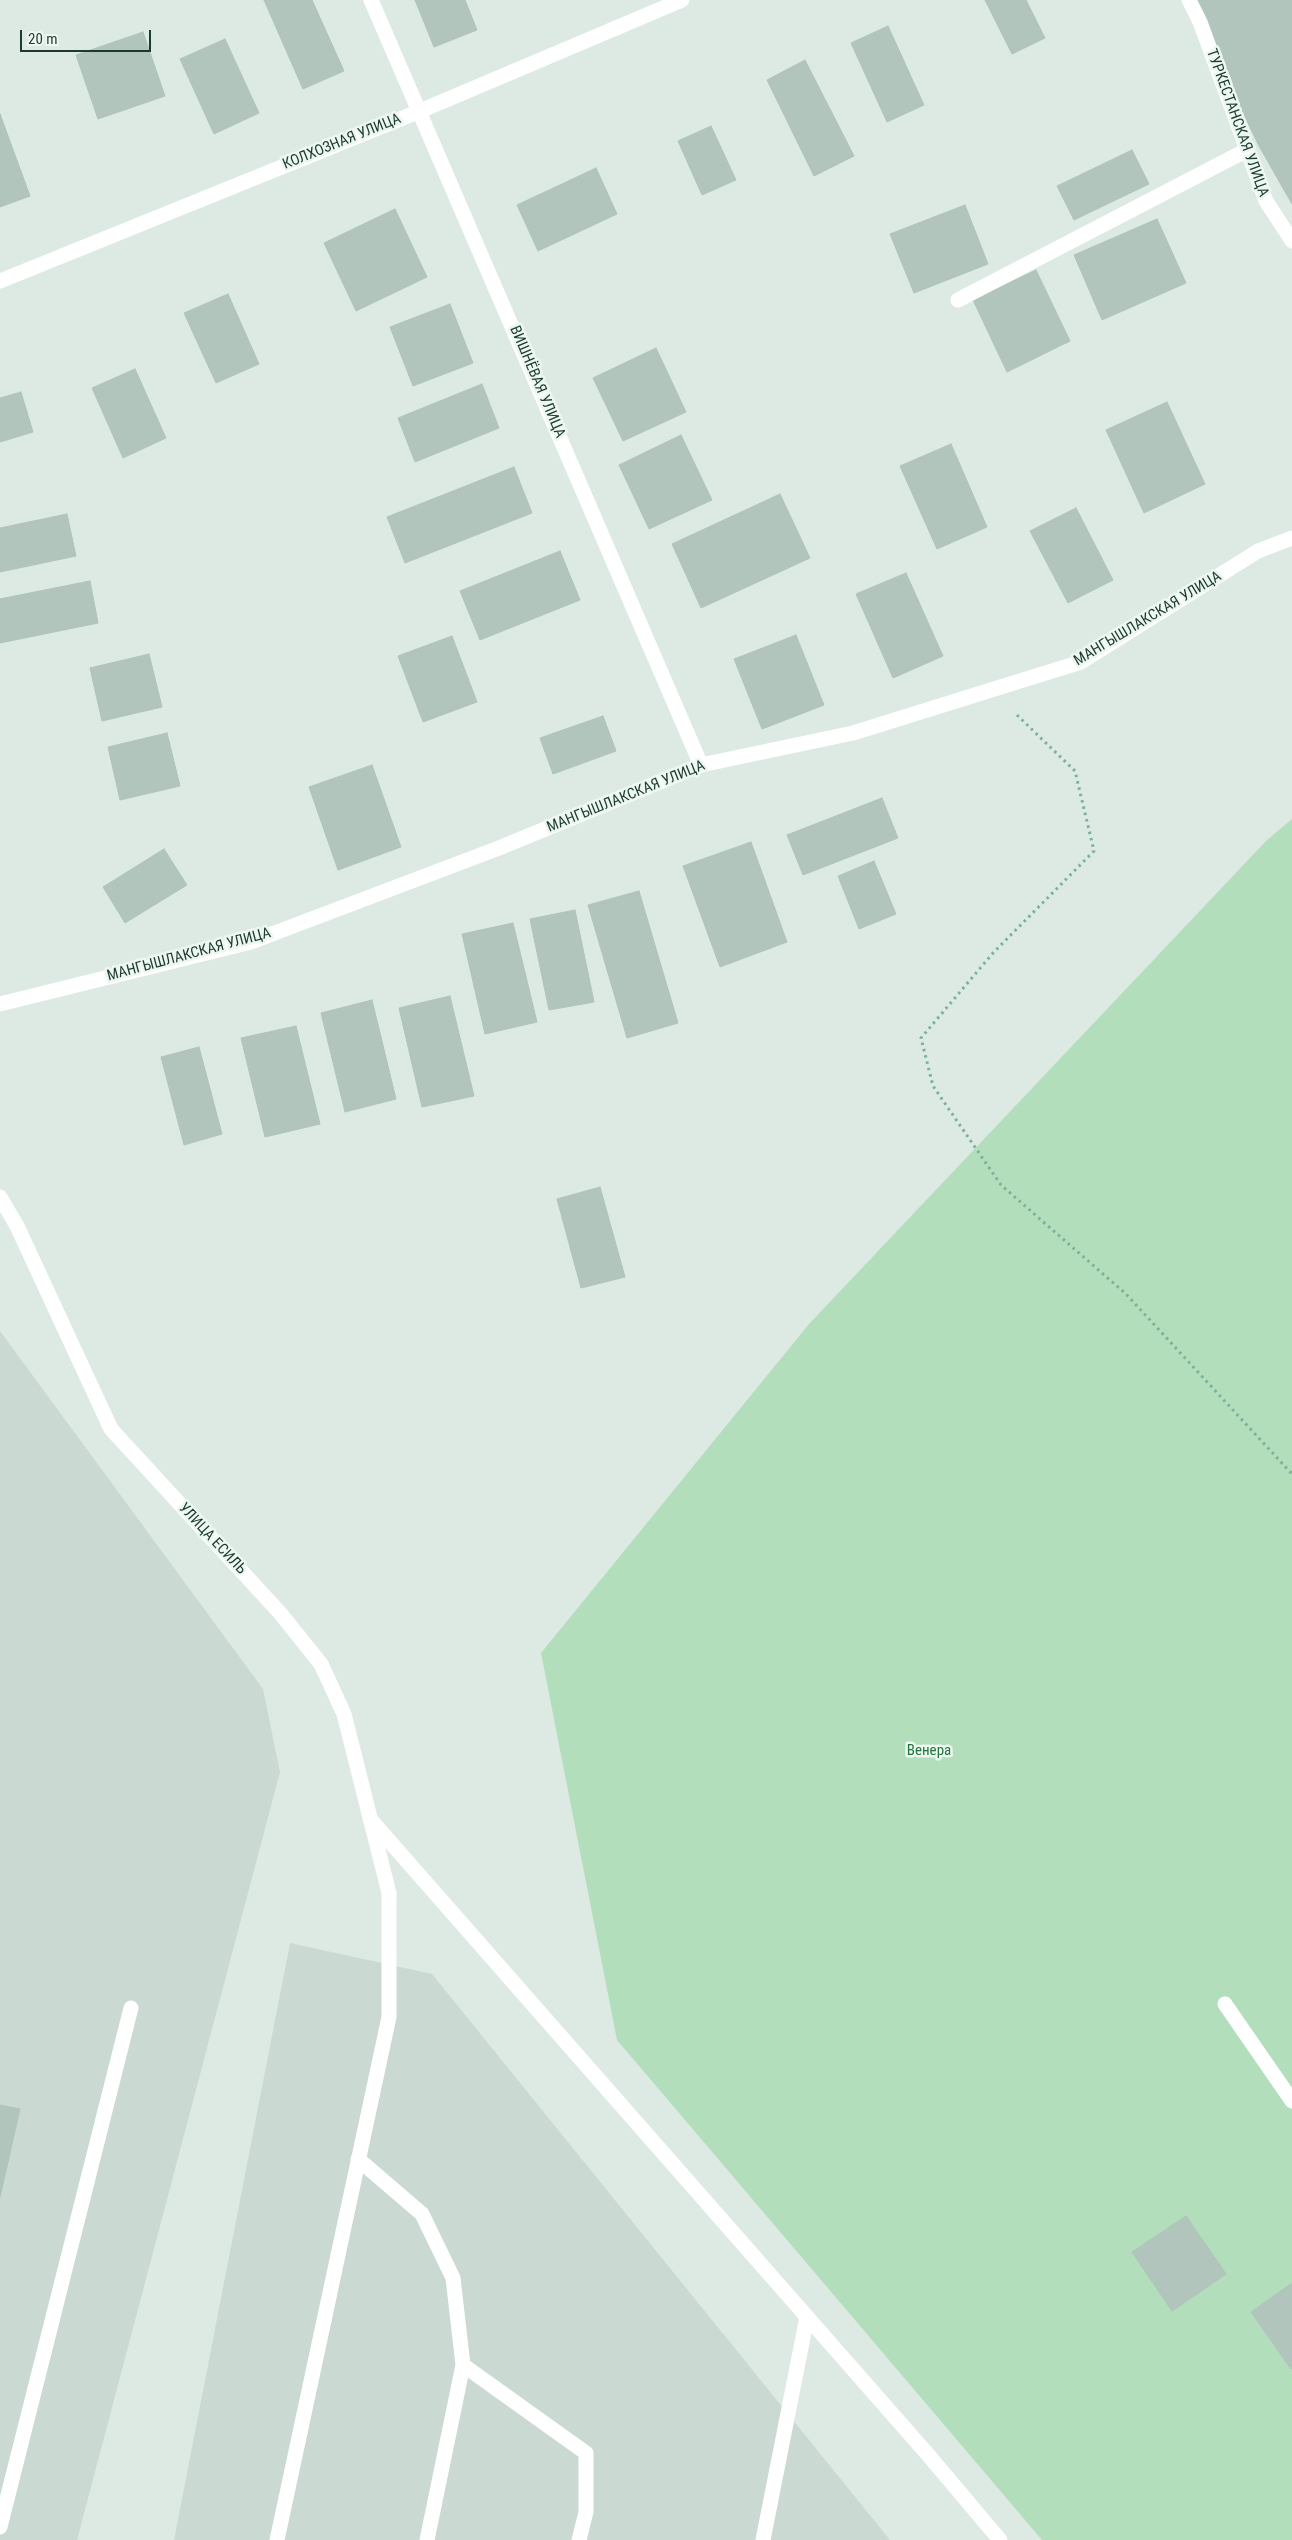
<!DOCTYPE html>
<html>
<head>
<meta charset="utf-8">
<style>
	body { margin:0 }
	#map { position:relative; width:1292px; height:2540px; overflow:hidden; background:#dceae3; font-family:"Roboto Condensed",sans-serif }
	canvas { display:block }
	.scale { position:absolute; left:20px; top:30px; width:131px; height:22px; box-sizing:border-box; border:2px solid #1d3a31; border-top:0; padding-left:6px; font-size:15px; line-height:18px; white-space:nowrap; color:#1d3a31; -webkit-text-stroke:4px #edf7f1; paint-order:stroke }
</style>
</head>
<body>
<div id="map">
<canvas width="1292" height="2540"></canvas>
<div class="scale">20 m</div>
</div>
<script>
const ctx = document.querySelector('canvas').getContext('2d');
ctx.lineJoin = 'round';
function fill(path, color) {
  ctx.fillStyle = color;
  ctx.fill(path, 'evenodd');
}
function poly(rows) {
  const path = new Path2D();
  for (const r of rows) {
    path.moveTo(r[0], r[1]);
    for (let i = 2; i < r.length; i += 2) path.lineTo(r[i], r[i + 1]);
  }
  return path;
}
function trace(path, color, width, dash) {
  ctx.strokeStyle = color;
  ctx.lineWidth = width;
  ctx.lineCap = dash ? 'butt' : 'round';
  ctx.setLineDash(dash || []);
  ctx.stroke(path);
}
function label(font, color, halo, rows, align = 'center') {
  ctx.font = font + ' "Roboto Condensed",sans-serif';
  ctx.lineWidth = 5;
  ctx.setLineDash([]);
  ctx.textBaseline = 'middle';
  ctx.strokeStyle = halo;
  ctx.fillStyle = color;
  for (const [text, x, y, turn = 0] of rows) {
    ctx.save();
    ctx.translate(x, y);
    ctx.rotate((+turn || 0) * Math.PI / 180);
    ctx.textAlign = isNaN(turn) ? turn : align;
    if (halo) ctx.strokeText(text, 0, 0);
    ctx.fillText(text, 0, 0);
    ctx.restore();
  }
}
fill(poly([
	[0,1331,263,1689,280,1772,77,2540,0,2540],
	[290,1943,432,1974,890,2540,174,2540]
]), '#cadad2');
fill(poly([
	[1292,819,1292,2540,1042,2540,617,2040,541,1653,809,1324,1266,841]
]), '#b3debc');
const building = poly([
	[264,0,312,0,344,71,303,89,264,0],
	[415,0,465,0,477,30,434,47,415,0],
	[985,0,1026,0,1045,38,1012,54,985,0],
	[1189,0,1292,0,1292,204,1259,146,1189,0],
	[888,26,924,105,887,122,851,43,888,26],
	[143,32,165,96,98,119,76,55,143,32],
	[225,39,259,113,214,134,180,59,225,39],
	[805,60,854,156,814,176,767,80,805,60],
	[0,114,30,196,0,207,0,114],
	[711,126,736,180,702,195,678,141,711,126],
	[1132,150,1149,184,1074,220,1057,186,1132,150],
	[596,168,617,214,538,251,517,205,596,168],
	[965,205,988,264,914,293,890,234,965,205],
	[395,209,427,277,356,311,324,243,395,209],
	[1157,219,1186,283,1102,320,1074,255,1157,219],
	[1036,270,1070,341,1007,372,973,300,1036,270],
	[228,294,259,364,216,383,184,313,228,294],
	[450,304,473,363,413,386,390,327,450,304],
	[656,348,686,412,623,441,593,378,656,348],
	[135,369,166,438,123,458,92,388,135,369],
	[482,384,499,428,415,462,398,418,482,384],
	[21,392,33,432,0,442,0,398,21,392],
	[1167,402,1205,484,1144,513,1106,430,1167,402],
	[681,435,712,500,649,529,619,465,681,435],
	[951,444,987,527,937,549,900,466,951,444],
	[514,467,532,513,405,563,387,517,514,467],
	[780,494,810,558,701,608,672,544,780,494],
	[1076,508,1113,580,1068,603,1030,531,1076,508],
	[67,514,76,556,0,572,0,528,67,514],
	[560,551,580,600,480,640,460,591,560,551],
	[906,573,943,656,893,678,856,594,906,573],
	[90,581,98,623,0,643,0,599,90,581],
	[796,635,824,705,762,729,734,659,796,635],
	[452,636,477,702,423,722,398,656,452,636],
	[149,654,162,707,102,721,90,668,149,654],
	[603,716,616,751,553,774,540,738,603,716],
	[167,733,180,786,120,800,108,747,167,733],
	[372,765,401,847,338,870,309,787,372,765],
	[882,798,898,838,803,875,787,835,882,798],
	[751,842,787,942,720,967,683,866,751,842],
	[164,849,187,885,125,923,103,887,164,849],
	[874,861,896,914,859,929,838,876,874,861],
	[639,891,678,1023,627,1038,588,905,639,891],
	[575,910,594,1002,549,1010,530,919,575,910],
	[513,923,537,1022,485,1034,462,934,513,923],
	[450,996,474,1096,422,1107,399,1008,450,996],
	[372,1000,396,1099,345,1112,321,1013,372,1000],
	[296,1026,320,1124,265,1137,241,1038,296,1026],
	[199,1047,222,1134,184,1145,161,1057,199,1047],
	[600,1187,625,1277,581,1288,557,1199,600,1187],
	[0,2105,20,2109,0,2197,0,2105],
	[1186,2216,1226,2274,1172,2311,1132,2252,1186,2216],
	[1292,2283,1292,2368,1291,2369,1251,2312,1292,2283]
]);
fill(building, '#b2c5bc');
trace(building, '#aec4ba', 1);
trace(poly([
	[1017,715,1075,771,1094,851,993,953,921,1038,933,1086,1001,1185,1126,1294,1292,1474]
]), '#7ab19c', 3, [2.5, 4]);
trace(poly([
	[358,2159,422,2214,453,2278,463,2365,427,2540],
	[463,2365,586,2453,586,2512,579,2540],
	[0,2527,131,2008],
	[277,2540,389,2017,389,1893],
	[763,2540,807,2317]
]), '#fff', 15);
trace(poly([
	[371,0,701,765],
	[1189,0,1200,22,1266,201,1292,241],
	[0,281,420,111,682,0],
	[958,300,1247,150],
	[0,1004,251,942,499,848,701,765,853,733,1081,662,1258,551,1292,538],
	[0,1197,17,1226,111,1429,280,1613,321,1664,344,1714,389,1893],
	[370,1819,930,2457,1000,2540],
	[1225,2004,1292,2101]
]), '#fff', 15);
label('15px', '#1d3a31', '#edf7f1', [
	["ТУРКЕСТАНСКАЯ УЛИЦА",1237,123,70],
	["КОЛХОЗНАЯ УЛИЦА",342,142,-22],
	["ВИШНЁВАЯ УЛИЦА",537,382,67],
	["МАНГЫШЛАКСКАЯ УЛИЦА",1148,619,-31],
	["МАНГЫШЛАКСКАЯ УЛИЦА",626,797,-22],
	["МАНГЫШЛАКСКАЯ УЛИЦА",189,955,-15],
	["УЛИЦА ЕСИЛЬ",212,1539,47]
]);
label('15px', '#24743e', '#edf7f1', [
	["Венера",929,1751]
]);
</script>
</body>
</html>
